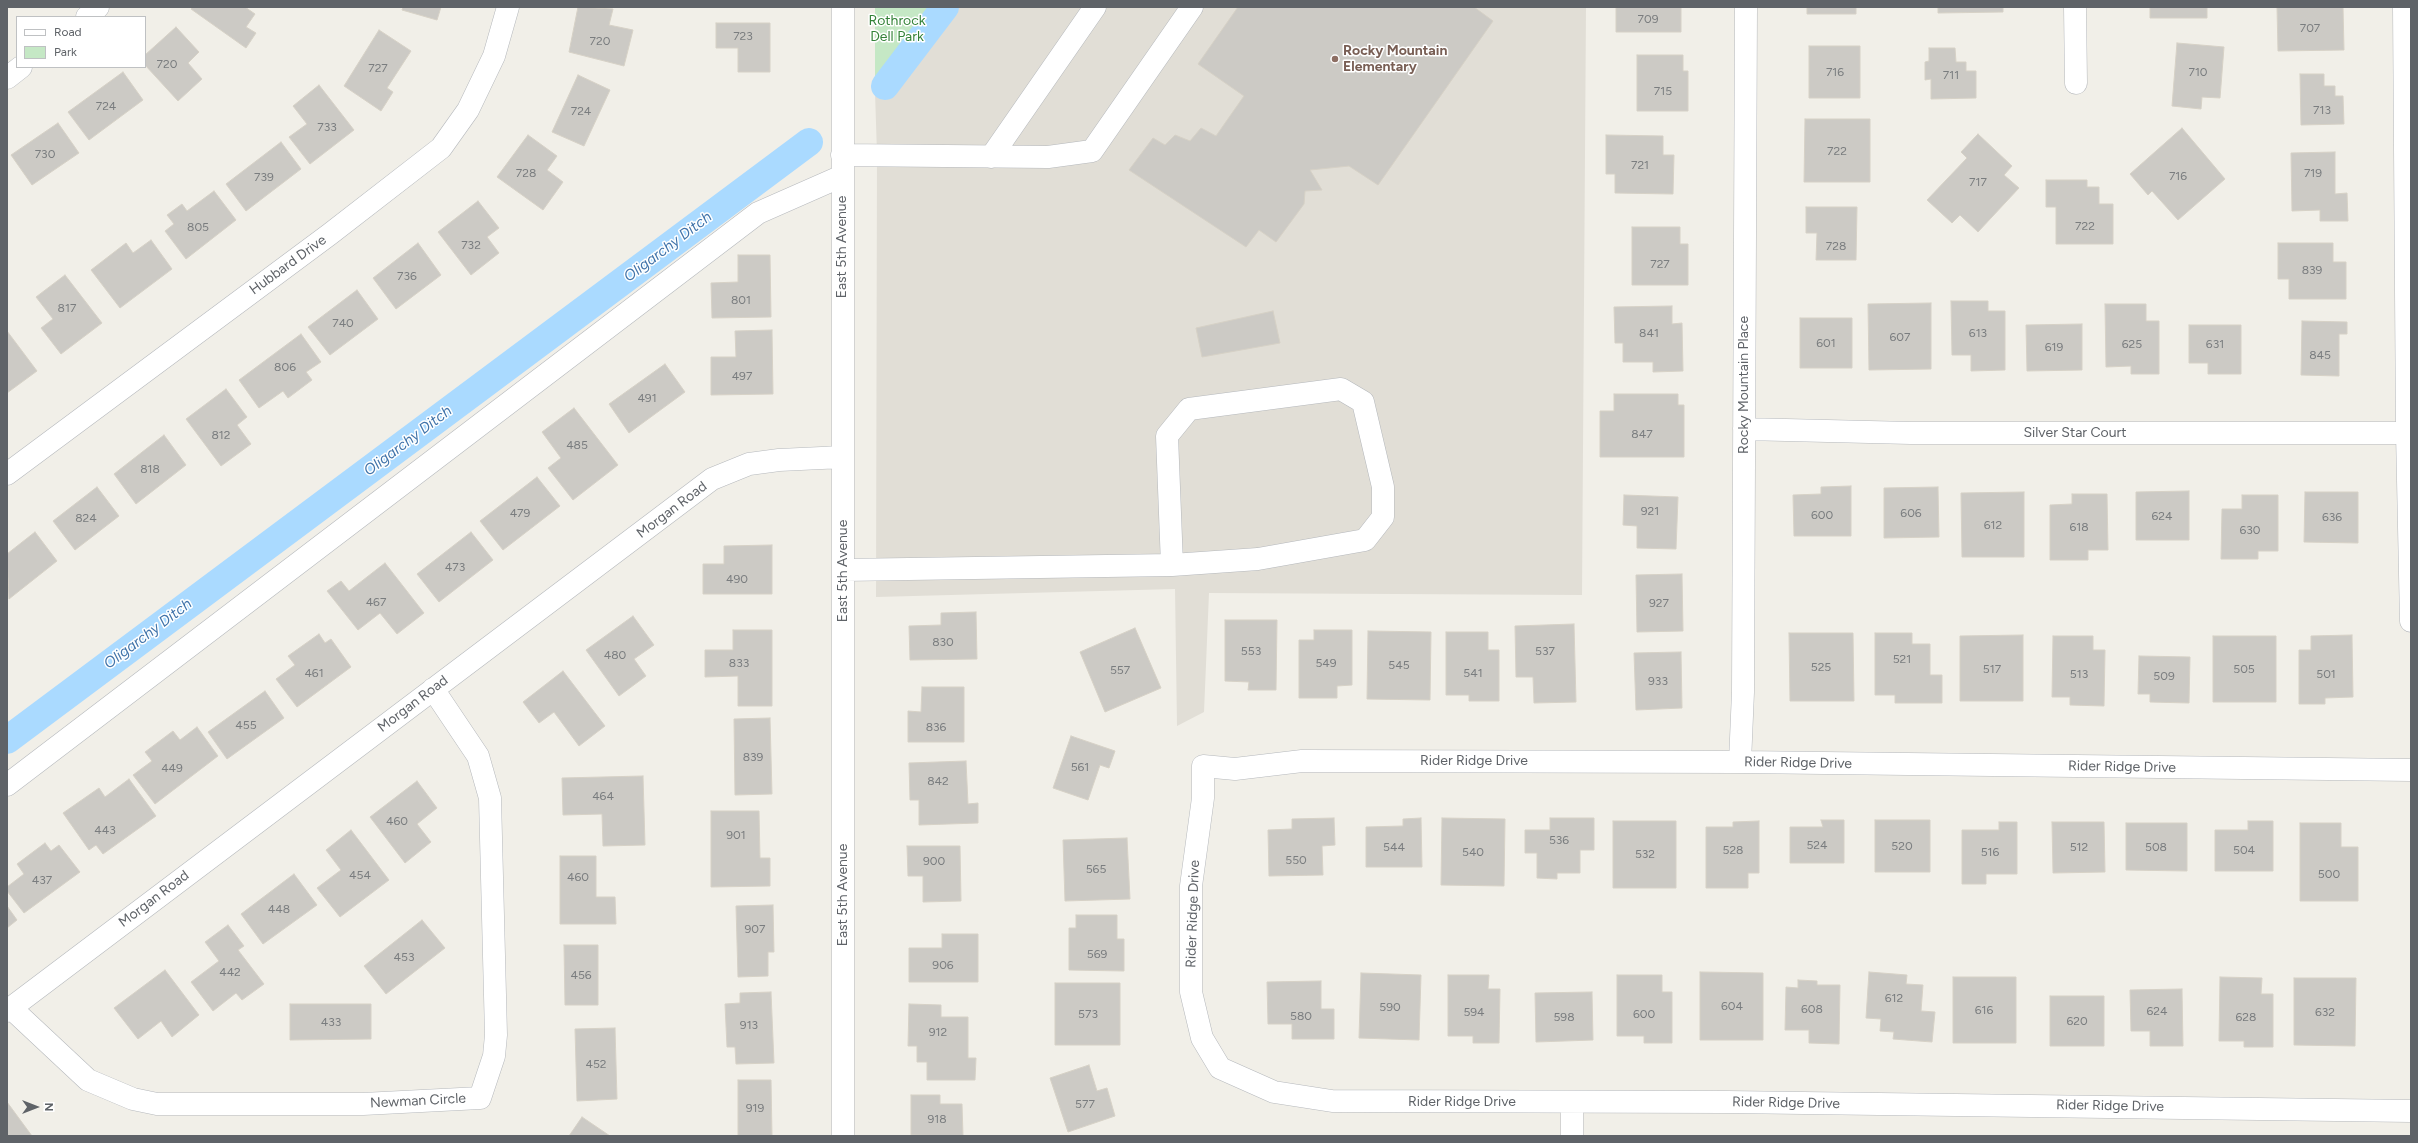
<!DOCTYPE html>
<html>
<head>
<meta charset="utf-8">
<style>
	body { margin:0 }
	#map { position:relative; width:2418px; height:1143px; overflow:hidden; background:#f1efe8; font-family:Figtree,sans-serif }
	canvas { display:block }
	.frame { position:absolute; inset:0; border:8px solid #5f6368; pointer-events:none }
	.legend { position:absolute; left:16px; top:16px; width:130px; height:52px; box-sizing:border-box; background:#fff; border:1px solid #bfc1c3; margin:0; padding:5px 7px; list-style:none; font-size:12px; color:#5f6368 }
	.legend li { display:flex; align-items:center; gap:8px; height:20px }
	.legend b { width:20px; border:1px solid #bfc1c3 }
	.north { position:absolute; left:16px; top:1087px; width:40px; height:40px; -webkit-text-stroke:3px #fff; paint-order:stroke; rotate:90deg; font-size:11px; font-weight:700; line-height:16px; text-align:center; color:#5f6368 }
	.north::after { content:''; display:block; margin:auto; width:14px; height:18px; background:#5f6368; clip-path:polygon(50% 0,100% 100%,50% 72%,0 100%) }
</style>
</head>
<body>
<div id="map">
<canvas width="2418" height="1143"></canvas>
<div class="frame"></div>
<ul class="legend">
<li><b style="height:5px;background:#fff"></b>Road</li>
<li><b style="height:11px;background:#c5e8c5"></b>Park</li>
</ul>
<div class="north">N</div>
</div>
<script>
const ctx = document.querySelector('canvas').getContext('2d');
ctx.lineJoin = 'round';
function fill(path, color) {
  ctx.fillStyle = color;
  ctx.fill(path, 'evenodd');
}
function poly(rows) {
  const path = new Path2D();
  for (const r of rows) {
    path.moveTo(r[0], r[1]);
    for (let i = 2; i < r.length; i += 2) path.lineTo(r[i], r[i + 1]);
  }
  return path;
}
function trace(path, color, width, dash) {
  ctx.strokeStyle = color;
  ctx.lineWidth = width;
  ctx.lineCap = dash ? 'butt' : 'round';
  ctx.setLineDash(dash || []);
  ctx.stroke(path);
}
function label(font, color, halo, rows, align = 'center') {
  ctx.font = font + ' Figtree,sans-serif';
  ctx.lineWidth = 3;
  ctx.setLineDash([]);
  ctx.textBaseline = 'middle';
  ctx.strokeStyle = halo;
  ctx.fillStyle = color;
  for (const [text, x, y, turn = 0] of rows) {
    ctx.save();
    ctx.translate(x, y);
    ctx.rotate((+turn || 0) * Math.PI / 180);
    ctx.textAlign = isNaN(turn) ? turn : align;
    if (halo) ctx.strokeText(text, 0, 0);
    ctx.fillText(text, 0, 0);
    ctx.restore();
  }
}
fill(poly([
	[941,7,1586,7,1582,595,1209,593,1204,712,1177,726,1175,589,876,597,877,154,875,92]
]), '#e1ded6');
fill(poly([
	[875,7,941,7,875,92]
]), '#c5e8c5');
trace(poly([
	[885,86,945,7],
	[7,740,809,142]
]), '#aadaff', 28);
const building = poly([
	[193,7,245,7,255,14,246,27,256,33,246,48,191,9,193,7],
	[403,7,441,7,437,20,402,10,403,7],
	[578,7,613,9,609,25,633,30,624,66,569,52,578,7],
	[1238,7,1474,7,1493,21,1378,185,1349,166,1310,170,1322,190,1305,191,1304,204,1276,242,1259,230,1246,247,1129,170,1153,138,1165,145,1175,135,1190,141,1201,128,1216,136,1244,96,1198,64,1238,7],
	[1616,7,1681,7,1681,32,1616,32,1616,7],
	[1807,7,1856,7,1856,14,1807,14,1807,7],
	[1938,7,2003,7,2003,12,1938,13,1938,7],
	[2150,7,2207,7,2207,18,2150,18,2150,7],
	[2277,7,2343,7,2344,50,2278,51,2277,7],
	[716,23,770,23,770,72,738,72,738,48,716,48,716,23],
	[176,27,199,52,188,63,202,79,178,101,145,65,145,55,176,27],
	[379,30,411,51,387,88,393,92,381,111,344,86,379,30],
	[2177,43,2224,47,2220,98,2202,97,2201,109,2172,106,2177,43],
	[1809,46,1860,46,1860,98,1809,98,1809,46],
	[1929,48,1955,48,1956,62,1966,62,1966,71,1976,71,1976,98,1931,99,1931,79,1925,80,1925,62,1929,61,1929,48],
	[1637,55,1683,55,1683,71,1688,71,1688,111,1637,111,1637,55],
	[123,72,143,100,89,140,68,112,123,72],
	[2300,74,2324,74,2324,86,2335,86,2335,96,2343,96,2344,124,2301,125,2300,74],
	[578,75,610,90,584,146,552,132,578,75],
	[319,85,354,130,310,164,289,137,307,124,293,106,319,85],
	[1805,119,1870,119,1870,182,1804,182,1805,119],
	[58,123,79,153,32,185,11,155,58,123],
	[2182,128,2225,179,2178,220,2152,191,2148,195,2130,174,2182,128],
	[1978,134,2012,166,2004,175,2019,188,1978,232,1960,215,1952,223,1927,200,1967,158,1961,152,1978,134],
	[528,135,557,156,547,170,563,182,543,210,497,177,528,135],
	[1606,135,1663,136,1663,155,1674,155,1673,194,1615,193,1615,174,1606,174,1606,135],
	[281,142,301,169,246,211,226,184,281,142],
	[2335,152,2335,194,2347,193,2348,221,2320,221,2320,210,2292,211,2291,153,2335,152],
	[2046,180,2087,180,2087,187,2099,187,2099,204,2113,204,2113,244,2056,244,2056,207,2046,207,2046,180],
	[214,191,236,220,186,259,165,231,174,224,167,215,182,204,187,211,214,191],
	[478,201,499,228,487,237,499,253,471,275,438,232,478,201],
	[1806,207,1857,207,1856,260,1816,260,1817,233,1806,233,1806,207],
	[1632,227,1680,227,1680,244,1688,244,1688,285,1632,285,1632,227],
	[151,240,172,269,120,308,91,270,126,243,133,253,151,240],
	[418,243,441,275,396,309,373,278,418,243],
	[2278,243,2333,243,2333,262,2346,262,2346,299,2289,299,2289,279,2278,279,2278,243],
	[738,255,770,255,771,317,712,318,711,283,738,282,738,255],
	[65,275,102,323,61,354,41,328,53,319,36,297,65,275],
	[357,290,378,319,330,355,308,327,357,290],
	[1951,301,1988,301,1988,311,2005,311,2005,370,1971,371,1971,355,1952,355,1951,301],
	[1931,303,1931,369,1869,370,1868,304,1931,303],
	[2105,304,2146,304,2146,321,2159,321,2159,374,2131,374,2131,366,2106,367,2105,304],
	[1672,306,1672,324,1682,323,1683,371,1653,372,1653,362,1623,362,1623,343,1615,343,1614,307,1672,306],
	[1273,311,1280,343,1202,357,1196,328,1273,311],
	[1800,318,1852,318,1852,368,1800,368,1800,318],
	[2302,321,2347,322,2347,334,2339,334,2339,376,2301,375,2302,321],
	[2082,324,2082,370,2027,371,2026,325,2082,324],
	[2189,325,2241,325,2241,374,2208,374,2208,363,2189,363,2189,325],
	[772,330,773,394,711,395,711,357,736,357,735,331,772,330],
	[7,331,37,371,7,393,7,331],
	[301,334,321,362,306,372,312,380,288,398,283,391,259,408,239,380,301,334],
	[665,364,685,392,629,433,609,404,665,364],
	[226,389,247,417,237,425,251,444,221,466,186,419,226,389],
	[1614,394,1678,394,1678,405,1684,405,1684,457,1600,457,1600,411,1614,411,1614,394],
	[574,408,618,465,573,500,548,468,561,458,542,432,574,408],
	[164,435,186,465,136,504,114,474,164,435],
	[537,477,560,506,503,550,480,521,537,477],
	[1851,486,1851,536,1794,536,1793,495,1821,494,1821,487,1851,486],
	[97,487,119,516,75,550,53,521,97,487],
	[1938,487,1939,537,1884,538,1884,488,1938,487],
	[2189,491,2189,540,2136,540,2136,492,2189,491],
	[2024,492,2024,557,1962,557,1961,493,2024,492],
	[2305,492,2358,492,2358,543,2304,542,2305,492],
	[2072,494,2107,494,2108,550,2088,550,2088,560,2050,560,2050,505,2072,504,2072,494],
	[1624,495,1678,497,1676,549,1637,548,1637,526,1623,525,1624,495],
	[2242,495,2278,495,2278,551,2258,551,2258,559,2221,559,2222,509,2242,509,2242,495],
	[35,532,57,561,9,599,7,554,35,532],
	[471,532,493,560,439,602,417,574,471,532],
	[772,545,772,594,703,594,703,564,724,564,724,546,772,545],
	[385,563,424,613,397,634,380,613,358,630,327,591,341,581,349,591,385,563],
	[1682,574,1683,631,1637,632,1636,575,1682,574],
	[976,612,977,659,910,660,909,626,941,625,941,613,976,612],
	[633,616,654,645,634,659,646,676,619,696,586,650,633,616],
	[1225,620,1277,620,1276,690,1248,690,1249,682,1225,681,1225,620],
	[1574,624,1576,702,1534,703,1533,677,1516,677,1515,626,1574,624],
	[1135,628,1161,688,1105,712,1080,652,1135,628],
	[733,630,772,630,772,706,738,706,738,676,705,677,705,650,733,650,733,630],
	[1314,630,1352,630,1352,685,1337,686,1337,698,1299,698,1299,640,1314,640,1314,630],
	[1368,631,1431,632,1430,700,1367,699,1368,631],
	[1446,632,1488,632,1488,650,1499,650,1499,701,1469,701,1469,695,1446,695,1446,632],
	[1789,633,1853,633,1854,701,1790,701,1789,633],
	[1875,633,1912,633,1912,644,1930,644,1930,675,1942,675,1942,703,1895,703,1895,695,1875,695,1875,633],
	[319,634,325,643,331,639,351,667,297,707,276,679,295,665,288,656,319,634],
	[2023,635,2023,701,1960,701,1960,636,2023,635],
	[2352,635,2353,697,2325,698,2325,704,2299,704,2299,650,2311,650,2311,636,2352,635],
	[2053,636,2093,636,2093,650,2105,650,2104,706,2070,705,2070,697,2052,697,2053,636],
	[2213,636,2276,636,2276,702,2213,702,2213,636],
	[1681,652,1682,708,1636,710,1634,653,1681,652],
	[2139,656,2190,657,2189,703,2150,702,2150,694,2138,694,2139,656],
	[563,671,605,726,579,746,554,712,539,723,523,702,563,671],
	[922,687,964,687,964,742,908,742,908,711,921,712,922,687],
	[265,691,284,718,227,759,208,732,265,691],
	[770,718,772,794,735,795,734,719,770,718],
	[197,727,218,756,155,804,133,775,152,761,145,752,173,731,180,740,197,727],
	[1071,736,1115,751,1109,768,1100,765,1088,800,1053,788,1071,736],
	[966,761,968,804,978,803,978,823,919,825,919,800,910,800,909,763,966,761],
	[643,776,645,845,603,846,602,814,563,815,562,778,643,776],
	[129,779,156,816,103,854,96,845,89,850,63,813,99,788,105,797,129,779],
	[417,781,437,808,417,824,431,842,405,863,370,817,417,781],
	[711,811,759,811,760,858,770,858,770,886,711,887,711,811],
	[1334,818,1335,845,1322,846,1323,875,1269,876,1268,830,1292,829,1292,819,1334,818],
	[1421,818,1422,867,1366,867,1366,827,1403,826,1403,819,1421,818],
	[1442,818,1505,819,1504,886,1441,885,1442,818],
	[1550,818,1594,818,1594,850,1580,850,1580,873,1557,873,1557,879,1537,878,1537,853,1525,853,1525,830,1550,830,1550,818],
	[1821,820,1844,820,1844,863,1790,863,1790,827,1823,827,1821,820],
	[1875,820,1930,820,1930,872,1875,872,1875,820],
	[1613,821,1676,821,1676,888,1613,888,1613,821],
	[1759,821,1759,873,1748,873,1748,888,1706,888,1706,827,1733,827,1733,822,1759,821],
	[2248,821,2273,821,2273,871,2215,871,2215,830,2248,830,2248,821],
	[1999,822,2017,822,2017,874,1986,874,1986,884,1962,884,1962,830,1999,830,1999,822],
	[2052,822,2104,822,2105,872,2053,873,2052,822],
	[2126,823,2187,823,2187,871,2126,870,2126,823],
	[2300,823,2341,823,2341,847,2358,847,2358,901,2300,901,2300,823],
	[351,830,389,880,340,917,317,888,341,870,326,850,351,830],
	[1127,838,1130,899,1065,901,1063,840,1127,838],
	[45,843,51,851,59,845,80,872,24,913,7,891,7,887,24,874,17,864,45,843],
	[907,846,960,846,961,901,923,902,923,876,908,876,907,846],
	[560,856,596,856,596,897,615,897,616,924,560,924,560,856],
	[294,874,317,905,263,944,241,914,294,874],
	[773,905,774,952,768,952,768,976,738,977,736,906,773,905],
	[7,906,17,920,7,928,7,906],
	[1076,915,1117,915,1117,939,1124,939,1124,971,1069,970,1069,928,1076,928,1076,915],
	[422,920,445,948,386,994,364,966,422,920],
	[228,925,244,946,238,950,264,984,242,1000,236,993,213,1011,191,982,219,961,205,942,228,925],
	[942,934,978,934,978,982,909,982,909,948,942,948,942,934],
	[564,945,598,945,598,1005,565,1005,564,945],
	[165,970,199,1015,172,1037,161,1021,138,1039,114,1008,165,970],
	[1700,972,1763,973,1763,1040,1700,1040,1700,972],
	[1869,972,1907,975,1906,984,1923,985,1921,1011,1935,1012,1932,1042,1893,1039,1894,1032,1880,1031,1881,1019,1866,1018,1869,972],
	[1361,973,1421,975,1419,1040,1359,1038,1361,973],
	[1448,975,1489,975,1488,989,1500,989,1499,1043,1473,1043,1473,1036,1448,1036,1448,975],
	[1617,975,1662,975,1662,992,1672,992,1672,1043,1644,1043,1644,1036,1617,1036,1617,975],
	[1953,977,2016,977,2016,1043,1953,1043,1953,977],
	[2220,977,2262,978,2261,994,2273,994,2273,1047,2244,1047,2244,1041,2219,1041,2220,977],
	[2294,978,2356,978,2355,1046,2294,1045,2294,978],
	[1798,980,1817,981,1817,985,1840,985,1839,1044,1809,1043,1809,1030,1785,1030,1786,987,1798,988,1798,980],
	[1321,981,1321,1009,1334,1009,1334,1039,1292,1039,1292,1024,1268,1024,1267,982,1321,981],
	[1055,983,1120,983,1120,1045,1055,1045,1055,983],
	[2182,989,2183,1046,2150,1046,2150,1031,2131,1031,2130,990,2182,989],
	[771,992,774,1063,736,1064,735,1047,727,1047,725,1004,740,1003,740,993,771,992],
	[1592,992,1593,1040,1536,1042,1535,993,1592,992],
	[2050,996,2104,996,2104,1046,2050,1046,2050,996],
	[290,1004,371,1004,371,1039,290,1040,290,1004],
	[909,1004,941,1005,941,1017,968,1017,968,1058,976,1058,975,1080,927,1080,927,1062,917,1062,917,1046,908,1046,909,1004],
	[615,1028,617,1099,577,1101,575,1029,615,1028],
	[1089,1065,1097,1091,1107,1088,1115,1116,1068,1132,1050,1078,1089,1065],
	[738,1080,771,1080,772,1136,738,1136,738,1080],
	[911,1095,940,1095,940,1104,962,1104,963,1136,911,1135,911,1095],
	[7,1102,32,1136,7,1136,7,1102],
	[582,1117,610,1136,569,1136,582,1117]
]);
fill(building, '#cccac5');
trace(building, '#d6d1c6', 1);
const minor = poly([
	[843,7,843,1136],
	[2075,7,2076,83],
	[2404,7,2407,433,2411,621],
	[87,17,98,7],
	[7,78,21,67],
	[842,155,1048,157,1092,151,1192,7],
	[991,157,1095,7],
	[1744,429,1911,433,2407,433],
	[7,474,330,234,441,148,468,110,494,56,508,7],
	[843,570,1172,565,1258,559,1365,540,1383,517,1383,487,1363,402,1341,389,1189,409,1167,436,1172,565],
	[1740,762,1743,692,1746,7],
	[2411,770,1740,762,1302,761,1235,769,1203,766,1203,798,1191,886,1191,992,1202,1038,1220,1068,1274,1092,1332,1101,1727,1102,2411,1111],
	[7,785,758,213,842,176],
	[11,1008,88,1080,133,1099,157,1104,363,1104,480,1098,494,1056,496,1035,490,798,478,756,433,689],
	[7,1011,712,479,749,464,779,460,843,457],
	[1572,1102,1572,1136]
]);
trace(minor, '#b5b8bc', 23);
trace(minor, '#fff', 22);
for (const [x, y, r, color] of [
	[1335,59,4,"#8d6e63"]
]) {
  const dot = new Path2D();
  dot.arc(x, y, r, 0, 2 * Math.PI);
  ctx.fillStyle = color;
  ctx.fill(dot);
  trace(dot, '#fff', 1.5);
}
label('12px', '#7a7d7f', null, [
	["709",1648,19],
	["707",2310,28],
	["723",743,36],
	["720",600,41],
	["720",167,64],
	["727",378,68],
	["716",1835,72],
	["710",2198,72],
	["711",1951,75],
	["715",1663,91],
	["724",106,106],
	["713",2322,110],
	["724",581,111],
	["733",327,127],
	["722",1837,151],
	["730",45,154],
	["721",1640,165],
	["728",526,173],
	["719",2313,173],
	["716",2178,176],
	["739",264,177],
	["717",1978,182],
	["722",2085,226],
	["805",198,227],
	["732",471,245],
	["728",1836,246],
	["727",1660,264],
	["839",2312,270],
	["736",407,276],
	["801",741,300],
	["817",67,308],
	["740",343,323],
	["841",1649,333],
	["613",1978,333],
	["607",1900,337],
	["601",1826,343],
	["625",2132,344],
	["631",2215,344],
	["619",2054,347],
	["845",2320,355],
	["806",285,367],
	["497",742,376],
	["491",647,398],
	["847",1642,434],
	["812",221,435],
	["485",577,445],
	["818",150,469],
	["921",1650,511],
	["479",520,513],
	["606",1911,513],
	["600",1822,515],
	["624",2162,516],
	["636",2332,517],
	["824",86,518],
	["612",1993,525],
	["618",2079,527],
	["630",2250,530],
	["473",455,567],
	["490",737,579],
	["467",376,602],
	["927",1659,603],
	["830",943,642],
	["553",1251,651],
	["537",1545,651],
	["480",615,655],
	["521",1902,659],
	["833",739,663],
	["549",1326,663],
	["545",1399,665],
	["525",1821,667],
	["517",1992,669],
	["505",2244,669],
	["557",1120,670],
	["461",314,673],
	["541",1473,673],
	["513",2079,674],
	["501",2326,674],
	["509",2164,676],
	["933",1658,681],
	["455",246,725],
	["836",936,727],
	["839",753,757],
	["561",1080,767],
	["449",172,768],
	["842",938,781],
	["464",603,796],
	["460",397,821],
	["443",105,830],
	["901",736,835],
	["536",1559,840],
	["524",1817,845],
	["520",1902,846],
	["544",1394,847],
	["512",2079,847],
	["508",2156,847],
	["528",1733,850],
	["504",2244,850],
	["540",1473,852],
	["516",1990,852],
	["532",1645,854],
	["550",1296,860],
	["900",934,861],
	["565",1096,869],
	["500",2329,874],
	["454",360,875],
	["460",578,877],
	["437",42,880],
	["448",279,909],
	["907",755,929],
	["569",1097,954],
	["453",404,957],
	["906",943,965],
	["442",230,972],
	["456",581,975],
	["612",1894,998],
	["604",1732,1006],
	["590",1390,1007],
	["608",1812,1009],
	["616",1984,1010],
	["624",2157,1011],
	["594",1474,1012],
	["632",2325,1012],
	["573",1088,1014],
	["600",1644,1014],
	["580",1301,1016],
	["598",1564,1017],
	["628",2246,1017],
	["620",2077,1021],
	["433",331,1022],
	["913",749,1025],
	["912",938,1032],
	["452",596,1064],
	["577",1085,1104],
	["919",755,1108],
	["918",937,1119]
]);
label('14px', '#348238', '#fff', [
	["Rothrock",897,21],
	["Dell Park",897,37]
]);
label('bold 14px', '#785e54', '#fff', [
	["Rocky Mountain",1343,51],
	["Elementary",1343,67]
], 'left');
label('14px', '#5f6368', '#fff', [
	["East 5th Avenue",842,247,-90],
	["Hubbard Drive",288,265,-36],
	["Rocky Mountain Place",1744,385,-90],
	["Silver Star Court",2075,433],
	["Morgan Road",672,510,-37],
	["East 5th Avenue",843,571,-90],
	["Morgan Road",413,704,-37],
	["Rider Ridge Drive",1474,761],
	["Rider Ridge Drive",1798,763,1],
	["Rider Ridge Drive",2122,767,1],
	["East 5th Avenue",843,895,-90],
	["Morgan Road",154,899,-37],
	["Rider Ridge Drive",1193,914,-88],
	["Newman Circle",418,1101,-3],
	["Rider Ridge Drive",1462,1102],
	["Rider Ridge Drive",1786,1103,1],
	["Rider Ridge Drive",2110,1106,1]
]);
label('italic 15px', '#4174aa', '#fff', [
	["Oligarchy Ditch",668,247,-37],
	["Oligarchy Ditch",408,441,-37],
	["Oligarchy Ditch",148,634,-37]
]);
</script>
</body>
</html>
